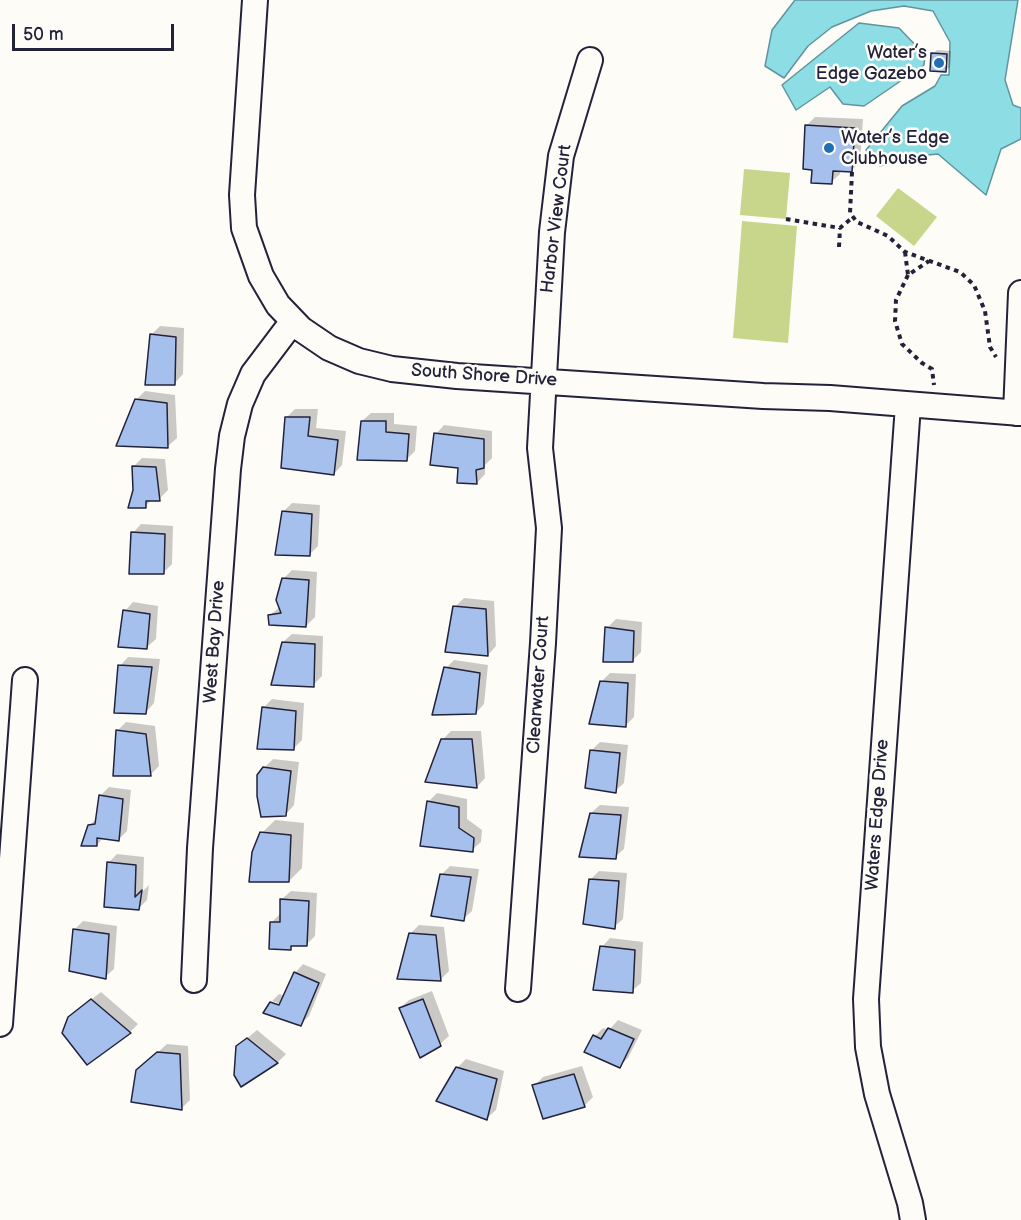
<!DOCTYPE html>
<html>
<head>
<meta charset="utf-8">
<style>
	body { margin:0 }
	#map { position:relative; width:1021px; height:1220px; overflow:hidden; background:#fdfcf7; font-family:"Balsamiq Sans",sans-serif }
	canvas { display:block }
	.scale { position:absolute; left:12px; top:24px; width:162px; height:27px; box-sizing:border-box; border:3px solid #22223b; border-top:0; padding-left:8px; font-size:18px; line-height:21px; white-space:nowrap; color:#22223b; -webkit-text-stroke:4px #fdfcf7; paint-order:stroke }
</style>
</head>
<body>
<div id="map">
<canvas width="1021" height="1220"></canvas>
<div class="scale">50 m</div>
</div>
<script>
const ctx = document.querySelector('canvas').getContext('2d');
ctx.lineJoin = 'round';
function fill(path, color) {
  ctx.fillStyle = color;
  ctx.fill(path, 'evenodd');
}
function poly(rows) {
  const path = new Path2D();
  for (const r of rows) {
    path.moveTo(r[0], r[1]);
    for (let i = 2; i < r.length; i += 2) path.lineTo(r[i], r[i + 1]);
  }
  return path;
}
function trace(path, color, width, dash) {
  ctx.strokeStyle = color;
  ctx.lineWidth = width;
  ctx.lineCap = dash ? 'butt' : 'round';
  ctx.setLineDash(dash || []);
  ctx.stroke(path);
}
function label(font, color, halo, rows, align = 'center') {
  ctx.font = font + ' "Balsamiq Sans",sans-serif';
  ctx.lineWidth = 5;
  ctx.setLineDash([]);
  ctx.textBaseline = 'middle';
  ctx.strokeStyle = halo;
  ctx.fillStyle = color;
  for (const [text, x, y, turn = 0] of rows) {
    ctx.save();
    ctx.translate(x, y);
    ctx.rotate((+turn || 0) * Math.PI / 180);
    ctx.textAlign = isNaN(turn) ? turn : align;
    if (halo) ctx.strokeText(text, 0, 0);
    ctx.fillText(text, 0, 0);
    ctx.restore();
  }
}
fill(poly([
	[744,169,790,173,786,219,740,215],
	[898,188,937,217,914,246,876,216],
	[742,221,797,226,788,343,733,338]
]), '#c7d68a');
const water = poly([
	[795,0,1018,0,1005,80,1013,105,1021,108,1021,139,1001,149,986,195,938,154,907,157,880,166,866,150,902,106,935,86,941,75,949,75,950,42,933,11,904,6,871,11,832,27,808,46,784,78,765,66,772,30,795,0],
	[859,23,899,28,925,55,924,65,864,106,843,104,830,87,796,110,782,85,859,23]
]);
fill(water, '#8cdee4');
trace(water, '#6293a0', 1.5);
fill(poly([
	[937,50,951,51,950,67,946,70,933,54],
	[815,117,863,119,860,162,852,170,840,170,840,174,831,182,813,168,806,126],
	[160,326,184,328,183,374,175,383,151,335],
	[145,391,175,395,177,438,168,446,136,400],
	[295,409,318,409,316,428,346,431,342,465,334,474,287,417],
	[371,413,394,413,394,424,417,426,415,451,406,460,362,421],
	[444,425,492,431,492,458,485,465,485,474,477,483,459,467,436,434],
	[142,458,165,459,168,490,159,499,152,499,145,507,134,490,134,466],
	[292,503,320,505,318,546,309,555,284,511],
	[141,524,173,526,172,564,163,573,133,533],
	[292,570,317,572,315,617,306,626,269,616,280,607,283,579],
	[464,598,494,601,496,646,488,655,455,607],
	[133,602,158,606,156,639,147,647,125,611],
	[616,619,642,622,641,652,632,661,607,628],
	[292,634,323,636,322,676,313,685,283,642],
	[128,657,160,659,154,703,146,712,120,666],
	[454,660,488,665,484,704,476,713,446,668],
	[610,673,636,674,634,717,626,725,601,682],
	[272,699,304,703,302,740,293,749,263,708],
	[126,722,155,726,159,766,150,775,117,731],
	[451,731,481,731,485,778,477,787,442,740],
	[600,742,628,745,624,783,615,791,591,751],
	[273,759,299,762,294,805,286,814,264,768],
	[109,787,131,790,127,831,118,840,104,837,97,845,89,826,98,817,100,796],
	[437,793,467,799,467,819,482,830,481,842,472,850,428,802],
	[600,805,629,807,624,849,615,857,591,813],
	[275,820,304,823,302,868,289,881,262,833],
	[117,854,144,857,143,891,149,885,147,900,138,909,108,863],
	[450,866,479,869,472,911,463,919,441,875],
	[599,871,627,873,623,919,614,927,591,879],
	[291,891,317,893,315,936,307,944,294,944,290,949,272,922,280,914,282,899],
	[83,921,117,926,114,969,105,977,74,930],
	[419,925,444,927,449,971,440,980,410,934],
	[610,938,643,942,641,983,632,991,602,947],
	[303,964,326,974,309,1016,300,1025,266,1012,272,1002,272,1004,286,1009,287,1006,272,1001,279,994,285,996,295,973],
	[432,991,449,1036,440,1044,400,1008,409,1000],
	[101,992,138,1024,130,1032,79,1009],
	[618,1020,642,1030,628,1058,620,1066,595,1036,603,1028,609,1030],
	[257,1030,286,1054,278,1062,242,1085,238,1046],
	[167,1044,188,1046,190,1100,182,1108,133,1101,147,1062],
	[466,1059,504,1071,496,1110,487,1118,457,1068],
	[582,1066,593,1097,585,1105,544,1117,534,1086,543,1077]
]), '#0003');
const building = poly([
	[931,53,947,54,946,72,930,71,931,53],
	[805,125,855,128,852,172,833,171,832,184,811,183,812,170,803,169,805,125],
	[150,334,176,337,175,385,145,385,150,334],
	[135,399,167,403,168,448,116,446,135,399],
	[285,417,310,417,308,436,338,440,334,475,281,468,285,417],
	[361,421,386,421,386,432,409,434,407,461,357,460,361,421],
	[434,433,484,439,484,468,476,470,477,484,457,483,458,468,430,465,434,433],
	[132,466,156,467,160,501,146,501,146,508,128,508,133,490,132,466],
	[282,511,312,514,310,556,275,555,282,511],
	[131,532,165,534,164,574,129,574,131,532],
	[282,578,309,580,306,627,269,625,268,615,281,613,276,600,282,578],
	[453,606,486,609,488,656,445,652,453,606],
	[123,610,150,614,147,649,118,647,123,610],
	[605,627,634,631,633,662,603,662,605,627],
	[282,642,315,644,314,687,271,685,282,642],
	[118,665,152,667,146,714,114,713,118,665],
	[444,667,480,673,476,714,432,715,444,667],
	[600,681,628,683,626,727,589,724,600,681],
	[262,707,296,711,294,750,257,749,262,707],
	[116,730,146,734,151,776,113,776,116,730],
	[441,739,472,739,477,788,425,782,441,739],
	[590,750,620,753,616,793,585,788,590,750],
	[263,767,291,771,286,816,261,817,257,796,257,775,263,767],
	[99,795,123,799,119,841,97,838,97,846,81,846,88,825,95,824,99,795],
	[427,801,459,807,459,828,474,838,473,852,420,846,427,801],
	[590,813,621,815,616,859,579,857,590,813],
	[260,832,291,835,289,882,249,882,252,852,260,832],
	[107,862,136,865,135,897,142,890,139,910,104,907,107,862],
	[440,874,471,877,464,921,431,916,440,874],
	[589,879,619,881,615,929,583,924,589,879],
	[280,899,309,901,307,946,291,946,291,950,269,949,270,922,280,922,280,899],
	[73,929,109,934,106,979,69,971,73,929],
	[409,933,436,935,441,981,397,979,409,933],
	[600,946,635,950,633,993,593,990,600,946],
	[294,972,319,983,301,1026,263,1013,270,1002,279,1005,294,972],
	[91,999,131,1033,87,1065,62,1033,68,1017,91,999],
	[423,999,441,1046,420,1058,399,1008,423,999],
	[608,1028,634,1039,620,1068,584,1052,593,1035,601,1039,608,1028],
	[247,1038,278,1063,241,1087,234,1075,236,1046,247,1038],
	[157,1052,180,1054,182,1110,131,1102,136,1070,157,1052],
	[456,1067,497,1079,487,1120,436,1101,456,1067],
	[574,1074,585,1107,543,1119,532,1085,574,1074]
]);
fill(building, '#a6c0ed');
trace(building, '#22223b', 1.5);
const minor = poly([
	[255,0,242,195,244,228,261,276,278,305,301,329,329,348,359,361,392,369,457,376,763,396,830,398,1021,413],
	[908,405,866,999,868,1047,877,1094,910,1203,913,1220],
	[1016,413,1021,293],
	[194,980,200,848,228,469,232,436,240,404,253,374,293,321],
	[518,989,543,643,549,528,540,448,552,232,561,156,590,60],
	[0,1024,25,680]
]);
trace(minor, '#22223b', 28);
trace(poly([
	[852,172,850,213,857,222,888,236,905,252,960,272,974,285,985,311,990,347,996,357],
	[786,219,840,228,853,217],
	[839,247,840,228],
	[905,252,908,275,929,261],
	[908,275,896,300,895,321,902,344,922,363,932,369,934,385]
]), '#22223b', 4, [4.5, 4.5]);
trace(minor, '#fdfcf7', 24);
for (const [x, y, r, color] of [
	[939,63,6,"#1f6fb2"],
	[829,148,6,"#1f6fb2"]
]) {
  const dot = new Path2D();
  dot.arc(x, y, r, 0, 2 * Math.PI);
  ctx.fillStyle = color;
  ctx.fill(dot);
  trace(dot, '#fdfcf7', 2);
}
label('18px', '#22223b', '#fdfcf7', [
	["Water’s",927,53],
	["Edge Gazebo",927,74],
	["Water’s Edge",841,138,"left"],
	["Clubhouse",841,159,"left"]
], 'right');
label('18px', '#22223b', '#fdfcf7', [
	["Harbor View Court",557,219,-83],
	["South Shore Drive",484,376,4],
	["West Bay Drive",215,642,-86],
	["Clearwater Court",539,685,-86],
	["Waters Edge Drive",878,815,-86]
]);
</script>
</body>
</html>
